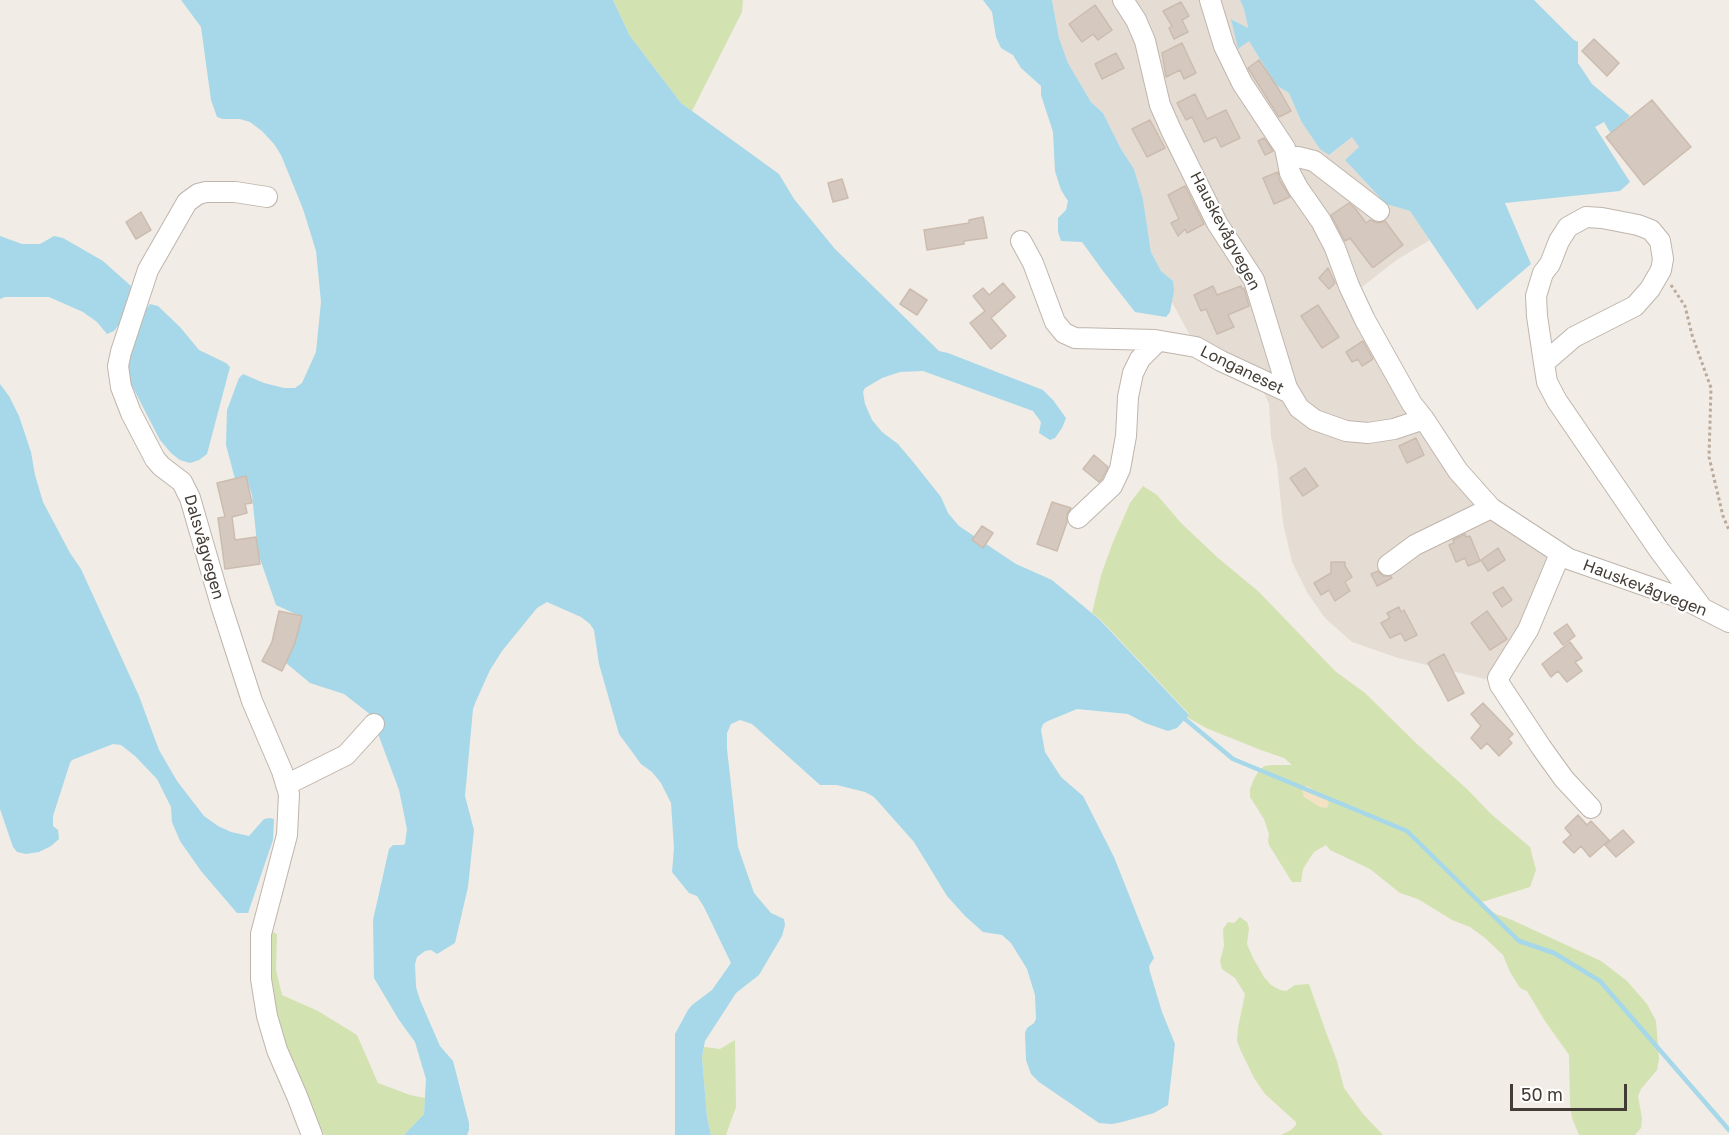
<!DOCTYPE html>
<html>
<head>
<meta charset="utf-8">
<style>
	body { margin:0 }
	#map { position:relative; width:1729px; height:1135px; overflow:hidden; background:#f1ece5; font-family:"Golos Text",sans-serif }
	canvas { display:block }
	.scale { position:absolute; left:1510px; top:1084px; width:117px; height:27px; box-sizing:border-box; border:3px solid #433c35; border-top:0; padding-left:8px; font-size:18px; line-height:21px; white-space:nowrap; color:#433c35; -webkit-text-stroke:4px #fff; paint-order:stroke }
</style>
</head>
<body>
<div id="map">
<canvas width="1729" height="1135"></canvas>
<div class="scale">50 m</div>
</div>
<script>
const ctx = document.querySelector('canvas').getContext('2d');
ctx.lineJoin = 'round';
function fill(path, color) {
  ctx.fillStyle = color;
  ctx.fill(path, 'evenodd');
}
function poly(rows) {
  const path = new Path2D();
  for (const r of rows) {
    path.moveTo(r[0], r[1]);
    for (let i = 2; i < r.length; i += 2) path.lineTo(r[i], r[i + 1]);
  }
  return path;
}
function trace(path, color, width, dash) {
  ctx.strokeStyle = color;
  ctx.lineWidth = width;
  ctx.lineCap = dash ? 'butt' : 'round';
  ctx.setLineDash(dash || []);
  ctx.stroke(path);
}
function label(font, color, halo, rows, align = 'center') {
  ctx.font = font + ' "Golos Text",sans-serif';
  ctx.lineWidth = 4.5;
  ctx.setLineDash([]);
  ctx.textBaseline = 'middle';
  ctx.strokeStyle = halo;
  ctx.fillStyle = color;
  for (const [text, x, y, turn = 0] of rows) {
    ctx.save();
    ctx.translate(x, y);
    ctx.rotate((+turn || 0) * Math.PI / 180);
    ctx.textAlign = isNaN(turn) ? turn : align;
    if (halo) ctx.strokeText(text, 0, 0);
    ctx.fillText(text, 0, 0);
    ctx.restore();
  }
}
fill(poly([
	[1052,0,1240,0,1244,9,1248,29,1232,19,1239,48,1249,40,1276,85,1289,93,1301,121,1329,155,1352,137,1360,147,1345,160,1386,204,1410,211,1430,240,1398,259,1358,290,1377,338,1475,493,1552,547,1499,676,1485,679,1398,658,1352,642,1325,618,1308,594,1292,562,1283,523,1277,465,1271,437,1269,404,1258,379,1198,343,1188,332,1172,302,1173,281,1161,271,1151,252,1143,199,1134,169,1121,149,1103,113,1091,102,1068,63,1059,38]
]), '#e5ddd4');
fill(poly([
	[613,0,743,0,742,12,692,111,681,103,630,36],
	[1143,486,1157,495,1182,524,1217,557,1259,592,1335,671,1365,693,1417,744,1468,790,1491,814,1530,847,1536,870,1530,887,1482,902,1485,907,1496,914,1512,920,1601,961,1627,981,1647,1004,1656,1021,1659,1059,1657,1070,1641,1089,1638,1096,1642,1118,1641,1128,1635,1135,1579,1135,1572,1118,1570,1103,1569,1055,1545,1021,1527,991,1520,988,1510,972,1503,955,1485,938,1470,927,1452,920,1418,899,1400,893,1370,869,1330,850,1326,845,1314,852,1310,858,1303,869,1301,882,1292,882,1269,845,1268,841,1269,834,1264,819,1250,797,1250,789,1254,779,1258,772,1264,766,1272,765,1292,765,1284,758,1261,750,1206,728,1187,717,1189,714,1101,620,1092,613,1101,575,1113,542,1130,503],
	[1240,917,1247,922,1249,928,1247,944,1253,958,1264,977,1271,985,1280,990,1286,991,1295,985,1309,984,1326,1032,1337,1061,1344,1088,1363,1114,1383,1135,1281,1135,1291,1130,1296,1125,1296,1122,1265,1094,1254,1078,1240,1049,1237,1041,1238,1028,1245,994,1235,978,1222,969,1220,961,1224,946,1223,929,1228,922,1234,923],
	[269,930,277,934,276,970,282,995,318,1011,357,1035,378,1083,410,1095,425,1098,424,1114,404,1135,324,1135,312,1107,294,1076,266,1000],
	[735,1040,736,1107,726,1135,711,1135,707,1117,702,1057,704,1047,720,1049]
]), '#d3e2b1');
fill(poly([
	[1306,786,1308,786,1327,800,1329,803,1327,808,1320,807,1304,797,1302,790]
]), '#f3e2c3');
fill(poly([
	[181,0,613,0,630,36,681,103,779,174,794,199,835,249,939,351,948,353,1043,390,1053,400,1066,418,1062,428,1055,438,1050,440,1039,433,1041,422,1033,411,923,371,900,372,882,378,865,388,863,392,865,404,872,420,882,432,898,444,914,463,941,497,948,513,959,526,1016,564,1052,580,1100,620,1189,715,1177,728,1168,731,1145,723,1128,714,1077,709,1048,721,1043,724,1041,730,1045,752,1061,777,1083,796,1114,857,1154,958,1149,966,1150,972,1162,1012,1175,1044,1168,1105,1154,1113,1122,1122,1112,1124,1099,1123,1039,1082,1031,1074,1026,1060,1025,1033,1027,1028,1034,1023,1036,1019,1035,995,1027,969,1011,943,1002,935,983,932,965,916,947,896,914,842,874,797,865,792,837,785,820,785,752,724,740,720,731,724,727,733,727,749,738,847,754,893,771,913,784,919,785,925,782,936,759,975,736,993,705,1041,702,1057,707,1117,711,1135,675,1135,675,1034,688,1010,692,1005,712,990,731,963,704,907,697,896,689,893,672,872,674,848,671,803,661,783,652,772,641,764,619,734,599,664,594,630,590,624,581,617,547,602,537,608,502,651,490,670,476,701,473,709,465,796,474,830,468,887,455,943,437,954,431,950,425,951,417,957,415,964,416,987,420,1000,440,1046,453,1061,469,1123,469,1130,467,1135,404,1135,424,1114,426,1079,415,1042,399,1020,374,978,373,920,389,849,393,845,403,845,405,844,407,829,399,790,371,715,344,694,310,683,286,663,302,617,276,605,258,553,252,495,246,477,235,479,226,445,227,410,239,378,243,374,264,383,284,388,295,388,302,383,316,352,321,302,316,251,303,209,281,155,274,144,262,131,250,122,240,119,223,119,217,117,211,100,201,27],
	[983,0,1052,0,1059,38,1068,63,1091,102,1103,113,1121,149,1134,169,1143,199,1151,252,1161,271,1173,281,1174,291,1170,312,1166,317,1135,312,1103,271,1082,242,1061,241,1058,232,1058,218,1066,210,1068,201,1061,190,1055,171,1053,132,1041,95,1041,86,1021,68,1013,55,1001,48,996,37,992,12],
	[1240,0,1534,0,1574,40,1578,42,1578,63,1592,84,1630,116,1611,134,1604,122,1595,127,1630,182,1620,191,1505,203,1531,264,1477,310,1410,211,1386,204,1345,160,1359,147,1352,137,1329,155,1320,149,1301,121,1289,93,1276,85,1249,41,1238,49,1231,19,1248,28,1244,9],
	[0,236,22,244,40,244,54,236,63,238,103,261,131,286,129,300,122,321,114,331,107,334,97,322,83,312,49,297,5,297,0,299],
	[150,304,158,306,180,327,199,350,226,363,230,367,207,454,199,460,190,463,180,460,171,453,160,440,130,382,126,362,134,327],
	[0,384,9,396,19,416,31,452,35,475,43,502,70,553,81,569,139,696,159,750,177,781,204,816,218,826,231,832,249,836,264,819,270,818,274,819,273,840,248,913,237,913,201,871,180,841,172,822,171,807,157,779,135,756,121,745,113,744,72,760,70,763,53,816,53,826,58,830,59,839,51,846,39,852,26,854,17,852,13,847,0,809]
]), '#a6d8e9');
trace(poly([
	[1185,719,1233,759,1407,831,1519,941,1554,953,1600,981,1729,1130]
]), '#a6d8e9', 4.5);
const building = poly([
	[1181,2,1189,16,1182,20,1188,32,1174,39,1169,28,1172,26,1163,11,1181,2],
	[1095,5,1112,30,1098,40,1093,34,1082,42,1069,24,1095,5],
	[1594,39,1619,63,1607,76,1582,51,1594,39],
	[1182,43,1196,73,1184,79,1180,70,1166,77,1162,53,1182,43],
	[1116,53,1124,68,1102,79,1095,64,1116,53],
	[1259,60,1278,88,1291,111,1279,117,1248,68,1259,60],
	[1195,94,1207,119,1226,110,1240,138,1221,147,1216,137,1204,142,1192,117,1186,120,1177,103,1195,94],
	[1652,100,1691,147,1644,185,1606,137,1652,100],
	[1150,120,1165,148,1147,157,1132,129,1150,120],
	[1264,138,1273,151,1265,155,1258,141,1264,138],
	[1278,172,1279,179,1290,197,1274,204,1263,178,1278,172],
	[842,179,848,198,833,202,828,183,842,179],
	[1185,186,1204,224,1187,233,1185,229,1178,236,1171,223,1179,219,1168,195,1185,186],
	[1349,203,1355,208,1366,223,1370,220,1378,223,1385,221,1403,245,1374,267,1372,267,1350,238,1345,241,1331,215,1349,203],
	[141,212,151,230,136,239,126,222,141,212],
	[983,217,987,238,964,241,964,244,927,250,924,230,969,223,969,220,983,217],
	[1328,268,1335,283,1329,289,1319,278,1328,268],
	[1003,283,1015,297,991,318,1006,336,991,349,970,323,985,311,973,296,983,288,989,295,1003,283],
	[1213,286,1217,295,1241,286,1242,289,1244,288,1249,306,1228,315,1234,327,1217,334,1206,309,1201,311,1194,295,1213,286],
	[910,289,927,300,917,315,900,304,910,289],
	[1318,305,1339,337,1322,348,1301,316,1318,305],
	[1363,341,1373,359,1362,366,1358,359,1352,362,1346,352,1363,341],
	[1416,438,1424,455,1407,463,1399,446,1416,438],
	[1094,455,1108,467,1102,479,1099,482,1083,469,1094,455],
	[1305,468,1318,486,1303,496,1290,478,1305,468],
	[246,476,252,503,245,504,247,513,232,517,235,540,256,537,260,564,225,569,218,518,225,517,217,483,246,476],
	[1052,502,1071,508,1067,514,1067,522,1057,551,1037,544,1052,502],
	[982,526,993,533,983,548,972,540,982,526],
	[1465,534,1466,537,1470,536,1480,561,1468,566,1465,558,1456,562,1449,545,1454,543,1453,540,1465,534],
	[1498,548,1505,560,1488,571,1481,560,1498,548],
	[1331,562,1345,562,1345,566,1352,577,1345,582,1350,591,1335,601,1329,590,1321,595,1314,583,1331,573,1331,562],
	[1378,571,1383,576,1391,576,1392,578,1377,586,1371,574,1378,571],
	[1503,587,1512,600,1502,607,1493,593,1503,587],
	[1399,607,1401,612,1404,610,1417,635,1405,641,1401,633,1390,638,1381,623,1390,618,1387,613,1399,607],
	[279,611,302,616,295,643,282,671,262,661,272,642,279,611],
	[1487,611,1507,639,1490,650,1471,623,1487,611],
	[1567,624,1575,636,1563,645,1554,633,1567,624],
	[1570,642,1582,658,1575,662,1582,671,1567,682,1558,671,1551,677,1542,664,1570,642],
	[1444,654,1464,693,1448,701,1428,663,1444,654],
	[1483,703,1513,734,1508,739,1512,743,1499,756,1487,743,1481,749,1471,738,1481,726,1471,714,1483,703],
	[1578,815,1587,825,1591,821,1609,840,1590,857,1581,846,1574,853,1563,842,1571,835,1565,828,1578,815],
	[1623,830,1634,842,1616,857,1605,845,1623,830]
]);
fill(building, '#d5c9bf');
trace(building, '#ccbcaf', 1.5);
const minor = poly([
	[1123,0,1136,20,1145,41,1160,105,1171,130,1217,223,1254,280,1287,388,1299,408,1315,420,1346,431,1368,433,1394,429,1424,419],
	[1210,0,1224,46,1242,83,1285,148,1290,173,1298,188,1321,221,1335,248,1349,286,1365,320,1412,404,1424,419,1458,471,1491,508,1569,559,1684,599,1729,622],
	[1288,160,1291,157,1298,157,1314,161,1379,211],
	[267,197,235,192,206,192,198,194,187,202,148,270,121,352,118,366,121,387,131,413,155,459,161,466,182,482,190,498,221,605,252,701,282,771,289,794,287,835,261,934,261,979,267,1016,277,1050,297,1096,312,1135],
	[1021,241,1033,263,1055,322,1064,333,1075,338,1155,340,1196,347,1221,361,1290,393],
	[1544,363,1574,337,1635,306,1650,289,1661,270,1663,259,1660,241,1651,230,1638,225,1602,218,1586,217,1568,227,1559,241,1550,264,1543,273,1536,296,1537,316,1544,363,1547,382,1557,401,1659,550,1700,605],
	[1078,518,1112,486,1120,469,1126,436,1128,397,1133,373,1140,359,1158,341],
	[1560,554,1528,630,1498,678,1500,685,1541,747,1564,779,1591,808],
	[1388,565,1415,545,1491,508],
	[286,785,346,755,374,724]
]);
trace(minor, '#bfb5ac', 22);
trace(poly([
	[1671,285,1685,306,1692,335,1711,388,1709,457,1723,516,1729,530]
]), '#bcab9b', 3, [3, 3]);
trace(minor, '#fff', 20);
label('16px', '#433c35', '#fff', [
	["Hauskevågvegen",1225,231,62],
	["Longaneset",1242,370,26],
	["Dalsvågvegen",204,547,74],
	["Hauskevågvegen",1645,588,21]
]);
</script>
</body>
</html>
